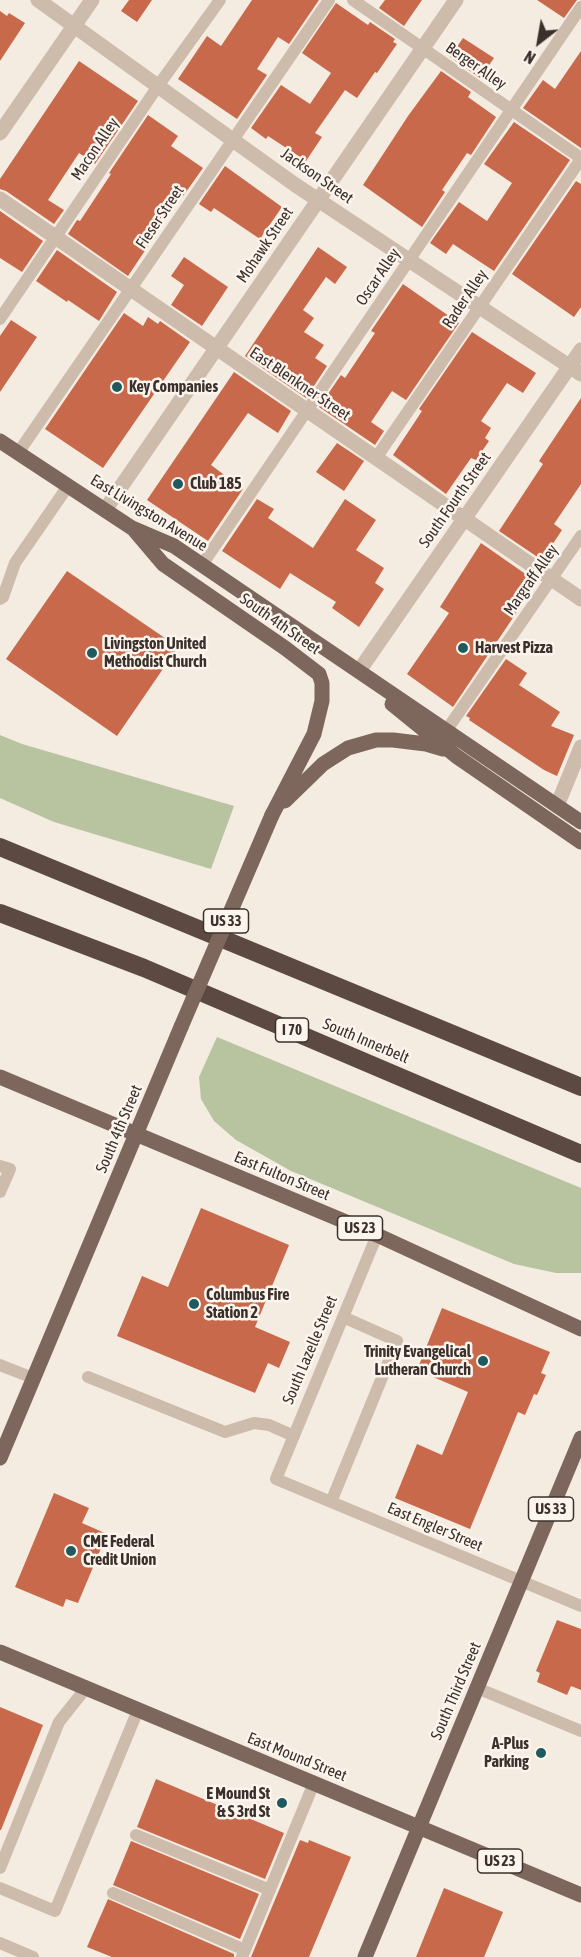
<!DOCTYPE html>
<html>
<head>
<meta charset="utf-8">
<style>
	body { margin:0 }
	#map { position:relative; width:581px; height:1957px; overflow:hidden; background:#f4ebe1; font-family:"Asap Condensed",sans-serif }
	canvas { display:block }
	.north { position:absolute; left:509px; top:12px; width:60px; height:60px; -webkit-text-stroke:4px #fbf5ee; paint-order:stroke; rotate:211deg; font-size:16px; font-weight:700; line-height:24px; text-align:center; color:#3b302b }
	.north::after { content:''; display:block; margin:auto; width:21px; height:27px; background:#3b302b; clip-path:polygon(50% 0,100% 100%,50% 72%,0 100%) }
</style>
</head>
<body>
<div id="map">
<canvas width="581" height="1957"></canvas>
<div class="north">N</div>
</div>
<script>
const ctx = document.querySelector('canvas').getContext('2d');
ctx.lineJoin = 'round';
function fill(path, color) {
  ctx.fillStyle = color;
  ctx.fill(path, 'evenodd');
}
function poly(rows) {
  const path = new Path2D();
  for (const r of rows) {
    path.moveTo(r[0], r[1]);
    for (let i = 2; i < r.length; i += 2) path.lineTo(r[i], r[i + 1]);
  }
  return path;
}
function trace(path, color, width, dash) {
  ctx.strokeStyle = color;
  ctx.lineWidth = width;
  ctx.lineCap = dash ? 'butt' : 'round';
  ctx.setLineDash(dash || []);
  ctx.stroke(path);
}
function label(font, color, halo, rows, align = 'center') {
  ctx.font = font + ' "Asap Condensed",sans-serif';
  ctx.lineWidth = 5;
  ctx.setLineDash([]);
  ctx.textBaseline = 'middle';
  ctx.strokeStyle = halo;
  ctx.fillStyle = color;
  for (const [text, x, y, turn = 0] of rows) {
    ctx.save();
    ctx.translate(x, y);
    ctx.rotate((+turn || 0) * Math.PI / 180);
    ctx.textAlign = isNaN(turn) ? turn : align;
    if (halo) ctx.strokeText(text, 0, 0);
    ctx.fillText(text, 0, 0);
    ctx.restore();
  }
}
fill(poly([
	[0,735,22,744,234,806,211,869,54,822,0,798],
	[217,1037,581,1188,581,1273,556,1273,514,1264,291,1171,236,1140,214,1121,201,1099,199,1077]
]), '#b8c4a0');
fill(poly([
	[129,0,152,0,137,22,121,11],
	[252,0,319,0,289,44,278,37,257,69,267,75,237,119,178,79,207,36,221,46],
	[385,0,422,0,404,26,379,8],
	[537,0,577,0,564,18],
	[336,3,368,25,370,22,395,39,393,42,397,44,377,73,375,72,357,98,345,90,315,133,322,137,306,161,268,136,266,139,251,128,281,85,310,104,331,73,302,53],
	[0,11,7,16,9,13,25,23,0,61],
	[463,38,494,58,480,78,450,57],
	[581,51,581,148,523,108,543,80,555,89],
	[79,61,138,101,95,164,79,153,48,200,64,210,54,224,6,191,0,189,0,179],
	[441,71,471,92,468,97,496,117,471,155,467,153,442,190,445,192,422,227,363,185,408,116],
	[148,115,178,136,171,146,203,168,181,199,176,196,150,234,154,237,128,276,68,234,77,220,80,221,111,174,109,173],
	[514,122,570,160,494,271,453,244,446,254,430,243,459,202,487,221,512,183,484,164],
	[225,166,282,207,260,239,214,208,211,212,199,204],
	[576,181,581,184,581,307,574,317,512,274],
	[0,211,43,241,22,272,0,258],
	[318,247,347,267,335,284,326,277,303,310,314,318,304,332,324,345,315,358,327,366,306,398,245,356],
	[57,250,117,292,99,321,68,300,67,302,36,281],
	[184,257,228,287,202,326,171,305,184,285,171,276],
	[403,284,459,323,406,400,392,391,371,422,384,431,375,445,319,407,341,375,345,378,375,333,371,331],
	[124,313,143,326,148,317,158,324,160,321,190,342,103,468,45,429],
	[11,320,37,337,0,392,0,336],
	[472,332,536,373,523,393,507,383,481,421,491,428,485,438,489,441,476,460,471,458,446,494,393,455,422,411,419,409],
	[234,372,291,411,278,433,248,413,211,465,243,489,208,541,147,500],
	[581,398,581,484,554,524,562,530,542,560,499,531,543,464,539,461],
	[337,443,364,461,344,491,316,472],
	[257,499,274,509,268,518,313,548,345,499,376,520,356,550,384,568,375,583,384,589,359,627,332,608,336,602,290,573,280,589,222,551],
	[481,543,537,582,453,707,407,674,449,613,440,607],
	[67,571,178,647,117,736,6,659],
	[506,659,527,673,519,685,560,712,551,726,574,735,557,776,544,770,469,720,470,718,466,716],
	[201,1208,289,1245,255,1327,290,1342,279,1368,268,1363,255,1393,117,1336,142,1276,168,1287],
	[442,1308,550,1352,541,1373,546,1375,537,1395,534,1394,525,1415,518,1412,470,1529,395,1498,417,1444,442,1455,468,1392,417,1370],
	[54,1493,89,1508,82,1523,107,1534,78,1603,66,1599,63,1607,15,1587],
	[557,1620,581,1629,581,1690,571,1686,567,1695,537,1682,540,1673,536,1671],
	[0,1707,43,1725,1,1830,0,1830],
	[156,1779,284,1833,265,1879,137,1827],
	[300,1840,308,1843,309,1840,351,1857,309,1957,251,1957],
	[131,1841,259,1894,240,1939,113,1885],
	[444,1888,503,1912,484,1957,416,1957],
	[108,1899,234,1954,234,1957,112,1957,87,1947]
]), '#c8694b');
trace(poly([
	[353,0,581,158],
	[0,319,158,86,220,0],
	[18,453,329,0],
	[376,458,581,159],
	[202,565,581,7],
	[0,599,3,597,15,563,68,486],
	[446,731,581,536],
	[0,1166,10,1169,0,1192],
	[377,1235,276,1479,581,1606],
	[0,1365,33,1378],
	[88,1377,225,1432,254,1423,269,1425,294,1436],
	[331,1502,397,1341,343,1317],
	[477,1688,581,1731],
	[136,1835,270,1890],
	[0,1868,59,1722,86,1688],
	[0,1888,55,1911,138,1710],
	[113,1893,245,1950],
	[0,1943,33,1957],
	[242,1957,314,1783]
]), '#cdbbac', 12);
trace(poly([
	[38,0,294,184,581,374],
	[0,133,92,0],
	[0,199,581,599],
	[105,510,456,0],
	[359,671,581,350],
	[557,806,581,747]
]), '#cdbbac', 15);
trace(poly([
	[0,441,132,528,174,546,581,822],
	[135,531,163,564,285,648,319,674,322,683,322,701,314,734,272,815],
	[392,704,456,756,581,842],
	[285,801,323,764,348,748,376,740,393,740,426,744,443,749],
	[0,1077,377,1235,581,1329],
	[0,1458,181,1027],
	[0,1652,581,1895],
	[365,1957,581,1438]
]), '#7d675c', 15);
trace(poly([
	[0,847,581,1087],
	[0,913,144,968,581,1154]
]), '#5c4a42', 18);
trace(poly([
	[181,1027,272,815]
]), '#7d675c', 15);
for (const [x, y, r, color] of [
	[117,387,6,"#1f5a5e"],
	[178,484,6,"#1f5a5e"],
	[463,648,6,"#1f5a5e"],
	[92,653,6,"#1f5a5e"],
	[194,1304,6,"#1f5a5e"],
	[483,1361,6,"#1f5a5e"],
	[71,1551,6,"#1f5a5e"],
	[541,1753,6,"#1f5a5e"],
	[282,1803,6,"#1f5a5e"]
]) {
  const dot = new Path2D();
  dot.arc(x, y, r, 0, 2 * Math.PI);
  ctx.fillStyle = color;
  ctx.fill(dot);
  trace(dot, '#fbf5ee', 2);
}
for (const [x, y, w] of [
	[226,921,45],
	[292,1030,33],
	[360,1228,45],
	[551,1509,45],
	[500,1861,45]
]) {
  const box = new Path2D();
  box.roundRect(x - w / 2, y - 12, w, 24, 4.5);
  ctx.fillStyle = '#fbf5ee';
  ctx.fill(box);
  trace(box, '#3b302b', 1.5);
}
label('bold 15px', '#3b302b', null, [
	["US 33",226,921],
	["I 70",292,1030],
	["US 23",360,1228],
	["US 33",551,1509],
	["US 23",500,1861]
]);
label('16px', '#3b302b', '#fbf5ee', [
	["Berger Alley",476,66,35],
	["Macon Alley",95,149,-56],
	["Jackson Street",317,176,35],
	["Fieser Street",160,217,-56],
	["Mohawk Street",265,245,-56],
	["Oscar Alley",378,277,-56],
	["Rader Alley",465,299,-56],
	["East Blenkner Street",300,384,34],
	["South Fourth Street",455,500,-55],
	["East Livingston Avenue",149,513,31],
	["Margraff Alley",531,580,-55],
	["South 4th Street",280,624,35],
	["South Innerbelt",366,1041,23],
	["South 4th Street",119,1129,-67],
	["East Fulton Street",282,1176,23],
	["South Lazelle Street",310,1350,-67],
	["East Engler Street",435,1527,23],
	["South Third Street",456,1691,-67],
	["East Mound Street",297,1757,22]
]);
label('bold 16px', '#3b302b', '#fbf5ee', [
	["Key Companies",129,387],
	["Club 185",190,484],
	["Livingston United",104,644],
	["Methodist Church",104,662],
	["Harvest Pizza",475,648],
	["Columbus Fire",206,1295],
	["Station 2",206,1313],
	["Trinity Evangelical",471,1352,"right"],
	["Lutheran Church",471,1370,"right"],
	["CME Federal",83,1542],
	["Credit Union",83,1560],
	["A-Plus",529,1744,"right"],
	["Parking",529,1762,"right"],
	["E Mound St",270,1794,"right"],
	["& S 3rd St",270,1812,"right"]
], 'left');
</script>
</body>
</html>
